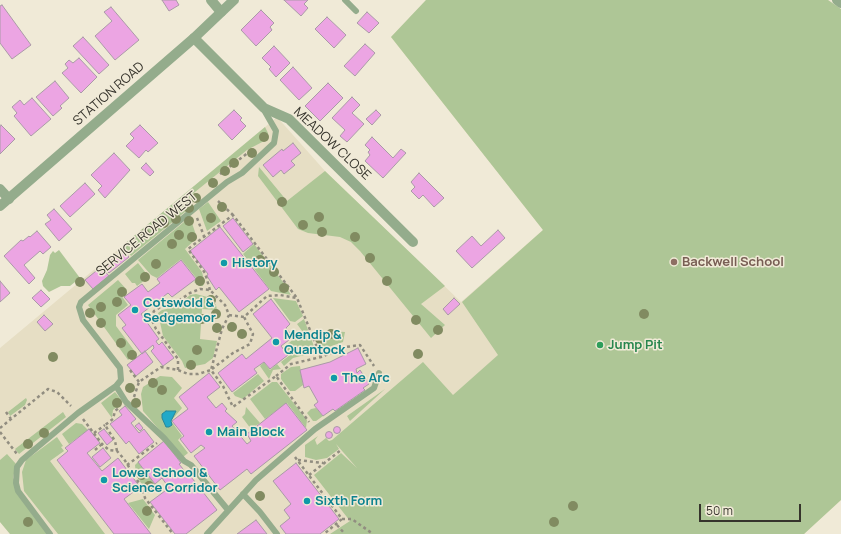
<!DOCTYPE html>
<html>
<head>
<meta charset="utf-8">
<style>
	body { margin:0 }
	#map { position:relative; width:841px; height:534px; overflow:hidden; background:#f0ead7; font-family:Manrope,sans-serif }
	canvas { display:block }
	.scale { position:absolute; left:699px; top:504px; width:102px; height:18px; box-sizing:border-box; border:2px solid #36342c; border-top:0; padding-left:5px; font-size:12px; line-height:14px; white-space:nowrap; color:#36342c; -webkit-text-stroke:3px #f0ead7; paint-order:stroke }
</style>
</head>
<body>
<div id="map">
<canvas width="841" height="534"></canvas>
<div class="scale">50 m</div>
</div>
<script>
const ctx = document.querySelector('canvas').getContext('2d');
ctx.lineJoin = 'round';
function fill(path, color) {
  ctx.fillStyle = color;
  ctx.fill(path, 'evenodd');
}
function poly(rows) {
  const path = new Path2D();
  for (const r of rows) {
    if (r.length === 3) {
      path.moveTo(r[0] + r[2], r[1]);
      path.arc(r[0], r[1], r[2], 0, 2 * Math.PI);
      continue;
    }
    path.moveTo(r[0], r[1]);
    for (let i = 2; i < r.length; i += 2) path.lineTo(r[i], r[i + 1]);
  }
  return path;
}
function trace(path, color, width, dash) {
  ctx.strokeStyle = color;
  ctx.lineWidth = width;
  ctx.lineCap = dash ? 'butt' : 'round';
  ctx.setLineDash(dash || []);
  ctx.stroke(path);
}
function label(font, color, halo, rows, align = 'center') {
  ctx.font = font + ' Manrope,sans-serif';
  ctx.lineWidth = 3;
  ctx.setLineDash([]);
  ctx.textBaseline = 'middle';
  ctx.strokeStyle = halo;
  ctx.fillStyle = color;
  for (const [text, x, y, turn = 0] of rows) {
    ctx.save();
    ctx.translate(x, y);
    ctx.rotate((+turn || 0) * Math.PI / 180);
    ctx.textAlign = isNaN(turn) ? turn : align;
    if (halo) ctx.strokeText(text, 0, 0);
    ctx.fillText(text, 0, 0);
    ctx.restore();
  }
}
fill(poly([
	[426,0,828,0,841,9,841,500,804,534,10,534,0,522,0,348,277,117,325,171,461,302,543,230,391,37]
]), '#e6dec4');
fill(poly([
	[426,0,828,0,841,9,841,500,804,534,330,534,350,521,314,475,341,453,357,468,336,444,339,449,327,458,316,460,305,457,305,445,318,436,315,440,317,445,326,438,329,441,332,440,423,362,453,395,498,355,462,302,543,230,391,37],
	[265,127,268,133,266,140,247,150,190,196,191,207,131,256,123,245],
	[259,167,287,201,325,171,445,286,421,304,445,325,431,338,360,251,351,242,340,237,308,233,298,229,258,176],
	[208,202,221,221,207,231,199,209],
	[190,217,197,238,185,249,202,272,204,280,203,286,199,286,194,282,197,279,181,259,157,278,151,275,138,260],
	[254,244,283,282,291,295,271,291,243,254],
	[59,250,80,278,70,286,61,286,49,292,43,286,42,281,47,270,50,255,53,251,55,253],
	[138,263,149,277,137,286,135,283,132,283,125,274],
	[118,280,127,290,121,295,128,305,116,315,116,326,136,353,128,360,88,305],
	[196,294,211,298,216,305,217,310,202,309,200,339,217,341,213,358,205,364,185,368,182,361,163,336,158,313,162,310,176,307,190,295],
	[273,298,296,301,303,316,295,322,290,321],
	[304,319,316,352,293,358,284,366,281,362,290,355,284,347,295,338,298,341,305,335,297,324],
	[331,331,345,332,343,342,320,350,317,342,319,336,322,339],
	[264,362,270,370,277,364,281,369,273,370,269,379,260,366],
	[300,366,303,385,295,391,290,391,281,379,281,374,291,367],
	[258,374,264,381,243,399,235,396,233,393],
	[160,376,172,377,182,388,174,398,182,408,171,421,182,436,178,440,188,453,183,457,143,411,141,394,143,387],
	[272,382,277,382,307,420,306,428,287,403,265,419,250,399],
	[385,389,350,421,347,416],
	[115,392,123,402,113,410,112,418,101,403],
	[26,398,27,400,25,405,10,416,8,412],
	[246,407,260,423,251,429,242,417,245,414],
	[316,408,323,416,316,421,313,421,307,413,311,409],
	[63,412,66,417,19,454,15,449],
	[76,423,82,424,88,430,69,444,62,434],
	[57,437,63,446,61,447,64,451,50,461,105,534,58,534,24,491,22,472,26,460],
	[7,454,16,464,13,478,48,534,10,534,0,522,0,460],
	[138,462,158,488,148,493,145,493,143,486,136,475,135,465],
	[143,499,155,515,149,529,128,503]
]), '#aec696');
const water = poly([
	[166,411,176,411,171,421,172,425,169,427,166,427,162,418,162,414,166,411]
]);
fill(water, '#22a9c8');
trace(water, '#288699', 1);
const building = poly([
	[162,0,176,0,179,5,169,11,162,0],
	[284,0,308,0,304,4,308,8,301,16,284,0],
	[2,5,31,45,12,59,0,43,0,6,2,5],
	[111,7,139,40,115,60,95,36,112,21,104,12,111,7],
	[261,10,274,23,270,27,272,30,256,46,241,30,261,10],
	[367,12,379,23,369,33,357,23,367,12],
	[327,17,346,35,334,48,315,29,327,17],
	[83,37,109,65,99,74,73,46,83,37],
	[365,44,375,53,355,76,344,66,365,44],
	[274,46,290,63,276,77,269,69,271,67,262,58,274,46],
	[79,58,97,77,81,93,62,73,68,68,65,64,69,60,73,63,79,58],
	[293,67,312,88,299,100,280,80,293,67],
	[55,81,69,98,60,106,62,108,53,116,36,97,55,81],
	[328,83,343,98,320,121,305,106,328,83],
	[352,97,360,105,352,113,364,124,347,142,340,136,345,130,332,118,352,97],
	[32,98,51,119,31,136,14,116,17,113,12,107,20,100,24,105,32,98],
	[234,110,242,118,240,120,246,126,232,140,218,125,234,110],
	[376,110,381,115,372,125,366,119,376,110],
	[1,125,15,139,0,154,0,127,1,125],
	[140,125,158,143,148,152,146,150,139,158,126,146,134,138,130,134,140,125],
	[372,137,393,158,401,149,406,153,383,178,365,161,370,155,368,152,370,150,365,145,372,137],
	[293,143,301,153,291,161,295,165,284,174,281,170,273,177,263,165,282,149,283,151,293,143],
	[114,153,130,170,105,198,98,190,102,186,91,175,114,153],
	[146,163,154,172,150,176,141,168,146,163],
	[419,173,444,198,434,207,423,195,419,199,411,191,415,187,411,182,419,173],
	[85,183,95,194,70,217,60,206,85,183],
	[54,209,72,229,59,241,45,224,51,220,47,215,54,209],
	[233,218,253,244,243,252,223,226,233,218],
	[220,227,269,289,239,312,219,287,216,290,207,276,208,274,190,251,220,227],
	[498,230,505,238,472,268,456,251,472,236,481,246,498,230],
	[37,231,51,247,43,254,40,251,24,265,35,278,29,284,4,256,21,240,23,241,29,236,30,237,37,231],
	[123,250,129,257,109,273,103,267,123,250],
	[181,260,196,279,172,297,168,293,141,314,159,339,156,341,157,343,159,345,162,342,174,358,163,366,151,351,154,348,153,345,142,354,122,328,126,325,118,315,131,305,124,297,142,284,148,292,160,283,157,279,181,260],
	[101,267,109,276,93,289,85,280,101,267],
	[0,281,10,293,0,302,0,281],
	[41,290,50,299,41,307,32,298,41,290],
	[454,298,460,304,448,315,443,309,454,298],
	[271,299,290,324,286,328,293,337,281,346,288,355,270,369,264,362,254,369,257,373,232,392,218,373,242,354,246,359,272,338,253,314,271,299],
	[44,315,53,324,45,331,37,322,44,315],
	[358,348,366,364,356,369,357,373,360,370,369,384,363,388,365,390,335,411,333,409,323,416,314,405,318,402,309,386,304,388,300,370,330,362,358,348],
	[145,351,153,362,136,376,127,365,145,351],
	[209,373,220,387,207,397,216,408,222,403,227,409,225,411,237,422,232,426,247,444,251,441,247,434,286,403,307,430,251,474,247,469,220,490,194,456,205,448,201,445,191,453,180,439,184,436,172,421,188,409,179,397,209,373],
	[125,406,136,419,131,423,139,433,144,429,154,442,139,454,129,441,126,444,110,424,122,415,119,411,125,406],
	[139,423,143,428,140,431,135,426,139,423],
	[337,430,3.5],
	[89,429,100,443,87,453,102,471,118,458,140,487,124,499,151,534,114,534,57,460,68,451,65,448,89,429],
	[104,429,113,440,107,445,98,433,104,429],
	[329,435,3.5],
	[164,441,181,463,179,464,187,474,188,473,217,510,186,534,175,534,150,502,169,488,162,478,155,484,138,462,164,441],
	[103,448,111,458,100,467,92,457,103,448],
	[296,463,339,519,320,534,286,534,280,526,290,518,284,510,291,504,273,481,296,463],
	[256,520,267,534,237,534,256,520]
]);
fill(building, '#eca5e3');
trace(building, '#aa9aa7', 1);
trace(poly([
	[220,174,253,149],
	[218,201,233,215],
	[197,218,204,236],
	[210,290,205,273,188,249,233,215,297,298],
	[229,315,244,317,267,296,280,295,297,298,321,357],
	[212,369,233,353,250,344,253,334,244,317],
	[130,370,139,382],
	[178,370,178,359,156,329,151,318,154,311,162,306,171,306,190,293,200,289,210,290,225,305,229,315,222,329,211,370],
	[276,376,291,364,321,357,346,347,360,345,374,366],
	[134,397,139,382,161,367,178,370,188,374,198,374,211,370,223,386,233,407,276,376,309,422],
	[6,412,11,419],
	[83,419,102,444,109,450,117,451,124,459,142,488,145,498,173,534],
	[0,428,48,389,57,392,71,406],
	[0,432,17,454],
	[94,433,105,425],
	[95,450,102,444],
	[117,451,115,441,105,425,113,419,115,411,120,407],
	[295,457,342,519,324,534],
	[298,460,323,463],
	[127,465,157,443],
	[309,475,341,450],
	[342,519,352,519,373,534],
	[337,525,345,534]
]), '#918d80', 2.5, [3, 3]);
trace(poly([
	[345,0,356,11],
	[243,494,260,512,277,534],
	[228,510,191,465,184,461,164,438,126,402,116,386,121,380,120,368,83,320,79,307,81,302,227,182,242,173,274,143,276,131,264,110],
	[50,534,18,491,16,483,17,467,22,460,78,413,116,386],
	[207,534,256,480,315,429,374,388,379,373]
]), '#94ac8c', 6);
trace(poly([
	[211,0,221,12],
	[837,0,841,3],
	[194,38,264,108,289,119,413,242],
	[0,189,9,199]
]), '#94ac8c', 10);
trace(poly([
	[0,206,194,38,234,0]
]), '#94ac8c', 10);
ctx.fillStyle = '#818b61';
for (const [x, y] of [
	[264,137],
	[252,153],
	[234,163],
	[225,171],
	[213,183],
	[196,198],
	[282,202],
	[222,207],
	[189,208],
	[319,217],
	[211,218],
	[176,219],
	[189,221],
	[164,223],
	[303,225],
	[322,232],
	[145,234],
	[179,235],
	[192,237],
	[355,237],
	[172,244],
	[370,258],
	[260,260],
	[156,264],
	[274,272],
	[145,277],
	[200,281],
	[387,281],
	[80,282],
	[284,288],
	[122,292],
	[211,300],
	[117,302],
	[101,307],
	[90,313],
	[216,314],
	[644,314],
	[202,319],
	[416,320],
	[101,323],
	[232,327],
	[217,328],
	[438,330],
	[242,334],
	[331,334],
	[320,339],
	[121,343],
	[197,350],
	[418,354],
	[132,355],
	[53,357],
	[191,365],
	[153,383],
	[130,388],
	[162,390],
	[117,403],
	[136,403],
	[44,433],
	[28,444],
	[142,475],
	[149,486],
	[260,496],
	[573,506],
	[147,511],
	[28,522],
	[554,522]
]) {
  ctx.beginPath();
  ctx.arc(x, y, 5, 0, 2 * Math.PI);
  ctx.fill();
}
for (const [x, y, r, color] of [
	[674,262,4,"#8d6e63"],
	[224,263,4,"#0f9aa8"],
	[135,310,4,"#0f9aa8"],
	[276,342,4,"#0f9aa8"],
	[600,345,4,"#2e9e5b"],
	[334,378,4,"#0f9aa8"],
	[209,432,4,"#0f9aa8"],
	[104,480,4,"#0f9aa8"],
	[307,501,4,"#0f9aa8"]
]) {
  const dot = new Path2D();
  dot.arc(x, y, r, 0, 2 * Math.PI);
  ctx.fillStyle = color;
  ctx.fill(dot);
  trace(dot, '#f0ead7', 1.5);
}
label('13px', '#36342c', '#f0ead7', [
	["STATION ROAD",109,94,-41],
	["MEADOW CLOSE",332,144,43],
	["SERVICE ROAD WEST",147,234,-39]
]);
label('bold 13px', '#785e54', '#f0ead7', [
	["Backwell School",682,262]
], 'left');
label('bold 13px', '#0d838f', '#f0ead7', [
	["History",232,263],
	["Cotswold &",143,303],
	["Sedgemoor",143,318],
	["Mendip &",284,335],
	["Quantock",284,350],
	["The Arc",342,378],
	["Main Block",217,432],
	["Lower School &",112,473],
	["Science Corridor",112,488],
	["Sixth Form",315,501]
], 'left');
label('bold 13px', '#27864d', '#f0ead7', [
	["Jump Pit",608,345]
], 'left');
</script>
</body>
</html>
